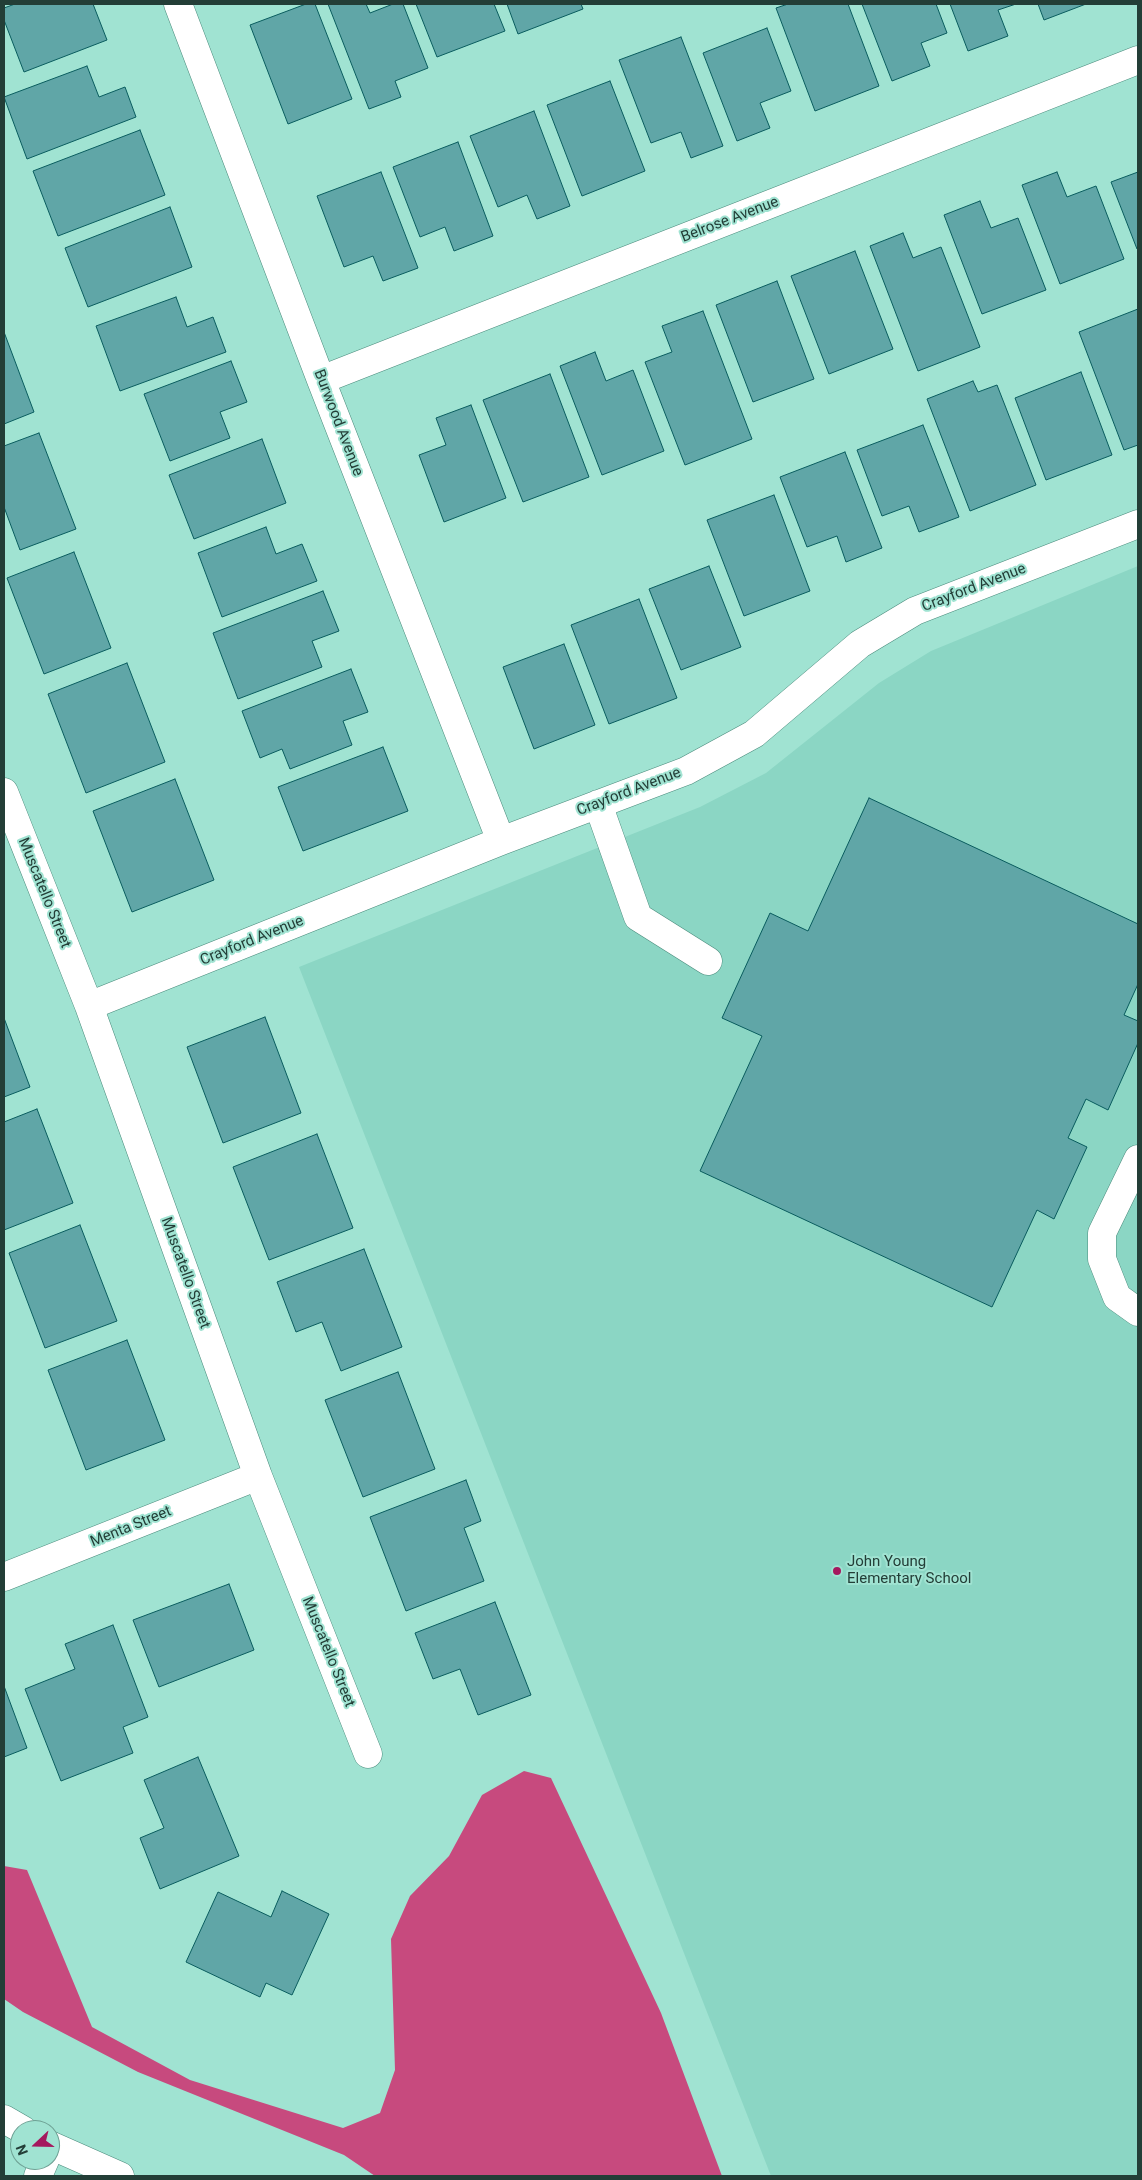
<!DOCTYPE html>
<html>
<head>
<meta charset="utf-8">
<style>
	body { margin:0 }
	#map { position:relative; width:1142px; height:2180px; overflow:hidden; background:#a0e3d2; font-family:Roboto,sans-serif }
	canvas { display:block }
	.frame { position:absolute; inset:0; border:5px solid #233e37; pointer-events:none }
	.north { position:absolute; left:10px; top:2120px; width:50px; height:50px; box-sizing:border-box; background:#a0e3d2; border:1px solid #6ea194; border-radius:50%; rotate:249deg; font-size:14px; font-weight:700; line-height:20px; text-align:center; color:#233e37 }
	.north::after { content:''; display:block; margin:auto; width:18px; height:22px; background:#a5195e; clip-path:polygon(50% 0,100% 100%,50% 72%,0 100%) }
</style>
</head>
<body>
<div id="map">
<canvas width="1142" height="2180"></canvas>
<div class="frame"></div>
<div class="north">N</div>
</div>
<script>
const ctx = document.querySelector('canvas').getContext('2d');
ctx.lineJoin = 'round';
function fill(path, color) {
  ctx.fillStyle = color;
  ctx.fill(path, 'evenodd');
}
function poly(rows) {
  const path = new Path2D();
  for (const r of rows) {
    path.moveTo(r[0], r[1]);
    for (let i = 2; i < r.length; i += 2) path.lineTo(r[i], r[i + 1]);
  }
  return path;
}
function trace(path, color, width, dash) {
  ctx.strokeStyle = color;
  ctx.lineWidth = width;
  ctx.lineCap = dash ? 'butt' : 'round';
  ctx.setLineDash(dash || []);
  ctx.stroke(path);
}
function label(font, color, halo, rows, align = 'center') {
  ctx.font = font + ' Roboto,sans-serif';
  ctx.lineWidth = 4;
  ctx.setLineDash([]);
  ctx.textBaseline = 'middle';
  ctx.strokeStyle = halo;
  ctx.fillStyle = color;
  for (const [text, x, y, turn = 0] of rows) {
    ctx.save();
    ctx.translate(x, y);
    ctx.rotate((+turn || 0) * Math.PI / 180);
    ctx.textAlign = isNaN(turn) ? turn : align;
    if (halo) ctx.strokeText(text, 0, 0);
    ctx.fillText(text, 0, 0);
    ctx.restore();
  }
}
fill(poly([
	[1138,566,1138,2176,771,2176,299,967,700,807,766,773,879,683,931,651]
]), '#8bd6c4');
fill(poly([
	[524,1771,551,1778,661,2013,722,2176,375,2176,344,2155,138,2072,23,2012,4,1999,4,1866,27,1870,92,2027,190,2080,343,2128,380,2113,395,2070,391,1939,410,1896,449,1856,482,1795]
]), '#c74a7e');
const building = poly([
	[15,4,93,4,107,40,24,72,4,20,4,8,15,4],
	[306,4,315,4,352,99,288,124,250,25,306,4],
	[328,4,366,4,370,13,393,4,403,4,428,68,395,81,401,97,369,109,328,4],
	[416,4,494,4,505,31,437,57,416,4],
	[507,4,581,4,583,9,518,34,507,4],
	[788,4,848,4,879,86,815,111,776,8,788,4],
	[862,4,936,4,947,33,921,43,930,66,892,81,862,4],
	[950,4,1016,4,998,10,1008,36,968,51,950,4],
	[1038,4,1086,4,1044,20,1038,4],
	[767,28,791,91,760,103,770,128,737,141,703,53,767,28],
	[681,37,723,146,691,158,681,132,651,143,619,60,681,37],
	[87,66,99,97,125,87,136,117,27,159,4,97,87,66],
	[610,81,645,171,582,196,547,105,610,81],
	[534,111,570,206,537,219,527,195,498,207,470,136,534,111],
	[140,130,165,195,58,236,33,171,140,130],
	[458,142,493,236,454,251,445,227,420,237,393,167,458,142],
	[381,172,418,268,383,281,373,256,344,267,317,196,381,172],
	[1057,172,1067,197,1096,186,1124,259,1060,284,1022,185,1057,172],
	[1138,172,1138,249,1137,249,1111,182,1138,172],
	[980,201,991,228,1018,218,1046,290,982,314,944,215,980,201],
	[170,207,192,267,88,307,65,248,170,207],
	[903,233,913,258,941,247,980,347,918,371,870,246,903,233],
	[855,251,893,349,829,374,791,276,855,251],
	[777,281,814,379,753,402,716,305,777,281],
	[176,297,187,327,213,317,226,352,120,391,96,326,176,297],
	[1138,309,1138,445,1124,450,1079,332,1138,309],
	[703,311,752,439,685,465,645,362,672,352,662,326,703,311],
	[4,332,34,412,4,424,4,332],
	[595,352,606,381,633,370,664,451,602,475,560,366,595,352],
	[231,361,247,402,220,412,230,438,170,461,144,394,231,361],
	[1081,372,1112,455,1046,480,1015,398,1081,372],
	[550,374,589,477,523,502,483,400,550,374],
	[973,381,978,392,997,385,1036,485,970,511,927,399,973,381],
	[471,405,506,498,444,522,419,455,446,445,436,418,471,405],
	[923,425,959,517,919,532,909,506,882,516,857,450,923,425],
	[39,433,76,529,20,550,4,507,4,446,39,433],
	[262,439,286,503,194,539,169,475,262,439],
	[845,452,882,548,846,562,837,536,807,547,780,477,845,452],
	[774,495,810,591,744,616,707,520,774,495],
	[266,527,276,554,302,544,317,581,222,617,198,553,266,527],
	[74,552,111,648,44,674,7,578,74,552],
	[709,566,741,647,681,670,649,589,709,566],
	[323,591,339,631,312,641,322,667,238,699,213,633,323,591],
	[639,599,677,698,609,724,571,625,639,599],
	[564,644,595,725,534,749,503,667,564,644],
	[127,663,165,762,86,793,48,694,127,663],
	[351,669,368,712,343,721,352,745,290,769,282,749,260,758,242,711,351,669],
	[383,747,408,811,303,851,278,787,383,747],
	[175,779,214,880,132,912,93,811,175,779],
	[869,798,1138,924,1138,984,1124,1015,1138,1021,1138,1043,1108,1110,1086,1099,1068,1138,1087,1147,1054,1219,1037,1210,992,1307,700,1171,762,1036,722,1018,770,913,808,931,869,798],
	[265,1017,301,1113,223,1143,187,1047,265,1017],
	[4,1018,30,1087,4,1097,4,1018],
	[37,1109,73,1203,4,1230,4,1122,37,1109],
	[317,1134,353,1228,269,1260,233,1167,317,1134],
	[80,1225,117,1321,45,1348,9,1253,80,1225],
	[364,1249,402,1347,341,1371,322,1322,296,1332,277,1282,364,1249],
	[127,1340,165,1440,86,1470,48,1370,127,1340],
	[398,1372,435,1469,363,1497,325,1400,398,1372],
	[466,1480,481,1521,464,1528,484,1581,406,1611,370,1517,466,1480],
	[229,1584,254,1650,159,1687,133,1620,229,1584],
	[495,1602,531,1695,478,1715,460,1669,433,1679,415,1633,495,1602],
	[113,1625,148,1717,123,1727,133,1753,61,1781,25,1689,75,1669,65,1644,113,1625],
	[4,1686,27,1748,4,1757,4,1686],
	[198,1757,239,1856,160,1889,140,1838,164,1828,144,1780,198,1757],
	[282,1891,329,1914,292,1995,266,1983,260,1997,186,1962,218,1892,271,1917,282,1891]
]);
fill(building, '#60a6a7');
trace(building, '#095c5e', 1);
const minor = poly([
	[178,4,321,380,501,841],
	[321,380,1138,60],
	[4,792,89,1006,258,1476,368,1754],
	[598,804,638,917,708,961],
	[89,1006,501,841,686,771,754,734,860,644,915,611,1138,524],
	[1138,1159,1102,1233,1102,1259,1117,1297,1138,1312],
	[4,1577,258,1476],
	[4,2119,23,2130],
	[50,2145,120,2176],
	[38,2176,45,2160]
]);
trace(minor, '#4a8b7c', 29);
trace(minor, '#fff', 28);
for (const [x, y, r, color] of [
	[837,1571,5,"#a5195e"]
]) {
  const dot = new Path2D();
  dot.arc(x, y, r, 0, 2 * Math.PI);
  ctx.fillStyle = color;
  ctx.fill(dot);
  trace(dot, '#a0e3d2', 2);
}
label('15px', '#233e37', '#a0e3d2', [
	["Belrose Avenue",730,220,-21],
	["Burwood Avenue",338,423,69],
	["Crayford Avenue",974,588,-21],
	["Crayford Avenue",629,792,-21],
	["Muscatello Street",44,893,68],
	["Crayford Avenue",252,941,-22],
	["Muscatello Street",185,1273,70],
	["Menta Street",131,1527,-22],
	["Muscatello Street",328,1652,68]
]);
label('15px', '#233e37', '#a0e3d2', [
	["John Young",847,1562],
	["Elementary School",847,1579]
], 'left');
</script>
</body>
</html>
